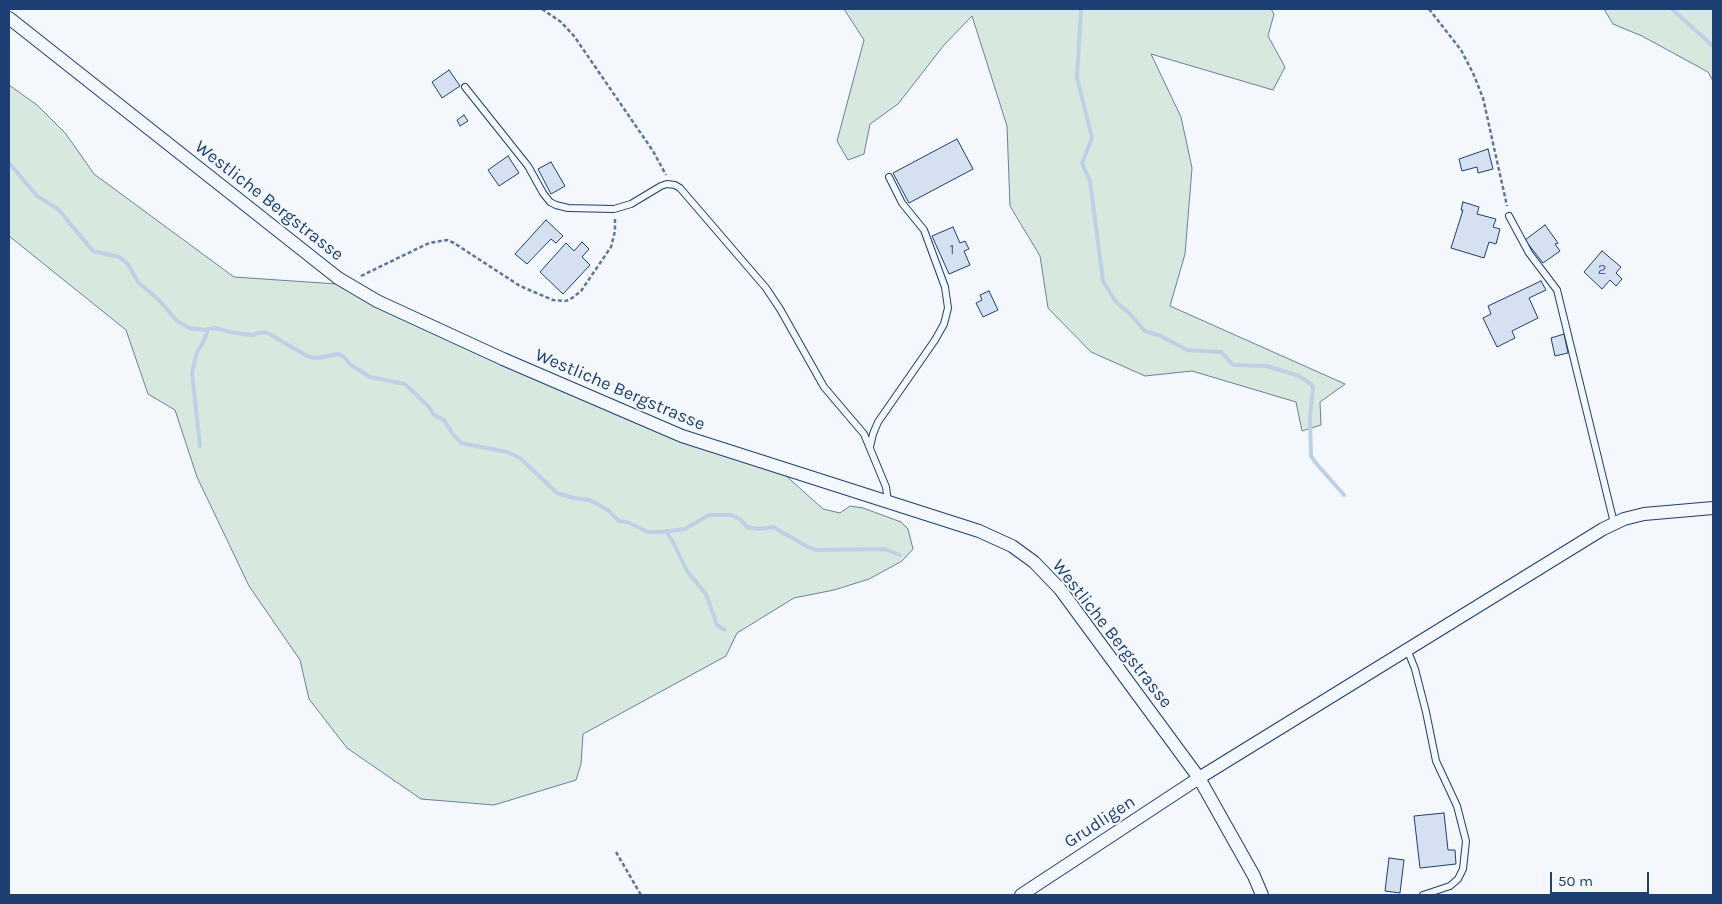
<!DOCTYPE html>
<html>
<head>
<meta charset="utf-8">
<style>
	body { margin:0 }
	#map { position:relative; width:1722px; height:904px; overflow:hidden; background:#f4f7fb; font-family:Karla,sans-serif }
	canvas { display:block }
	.frame { position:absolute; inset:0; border:10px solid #1d3f73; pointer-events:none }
	.scale { position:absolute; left:1550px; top:872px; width:99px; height:22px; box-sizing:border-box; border:2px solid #1d3f73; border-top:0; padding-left:6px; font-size:15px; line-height:18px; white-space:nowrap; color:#1d3f73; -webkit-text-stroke:4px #f4f7fb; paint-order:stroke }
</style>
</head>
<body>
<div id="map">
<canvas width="1722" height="904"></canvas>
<div class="frame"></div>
<div class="scale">50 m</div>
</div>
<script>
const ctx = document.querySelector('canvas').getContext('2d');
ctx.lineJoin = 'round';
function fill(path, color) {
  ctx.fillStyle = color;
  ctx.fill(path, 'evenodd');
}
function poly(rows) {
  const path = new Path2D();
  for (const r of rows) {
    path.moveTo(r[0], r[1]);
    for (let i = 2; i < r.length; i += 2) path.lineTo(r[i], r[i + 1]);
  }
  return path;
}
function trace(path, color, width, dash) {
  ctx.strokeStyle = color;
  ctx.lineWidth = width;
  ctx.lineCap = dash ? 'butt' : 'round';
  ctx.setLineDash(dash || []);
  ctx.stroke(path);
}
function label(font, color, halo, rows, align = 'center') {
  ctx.font = font + ' Karla,sans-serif';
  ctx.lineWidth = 4;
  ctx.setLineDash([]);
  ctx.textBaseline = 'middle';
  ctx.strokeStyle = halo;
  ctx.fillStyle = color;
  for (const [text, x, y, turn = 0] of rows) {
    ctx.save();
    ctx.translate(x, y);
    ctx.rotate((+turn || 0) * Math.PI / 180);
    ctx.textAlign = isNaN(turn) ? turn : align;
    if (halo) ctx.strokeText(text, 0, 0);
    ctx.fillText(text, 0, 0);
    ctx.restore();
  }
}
const green = poly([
	[844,9,1271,9,1274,14,1268,36,1285,67,1273,90,1151,54,1181,117,1192,168,1185,254,1170,306,1345,384,1320,402,1321,425,1302,431,1296,402,1192,371,1145,376,1091,352,1048,308,1040,256,1010,206,1007,126,972,16,944,45,898,104,870,124,864,154,848,160,837,141,864,40,844,9],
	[1604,9,1713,9,1713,81,1708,72,1642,36,1613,24,1604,9],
	[9,85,37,105,66,134,94,174,234,277,337,284,783,473,823,509,840,513,850,506,863,508,901,522,908,529,913,549,902,561,869,579,834,590,794,598,737,633,726,656,583,734,581,764,576,780,494,805,421,799,347,748,309,699,300,660,249,586,197,477,175,410,148,394,126,330,9,236,9,85]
]);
fill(green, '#d7e8df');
trace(green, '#687fa3', 1);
trace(poly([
	[1081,9,1077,78,1092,138,1082,163,1090,181,1103,281,1116,302,1130,314,1145,331,1161,336,1187,350,1221,352,1233,365,1267,366,1299,376,1311,384,1313,388,1310,417,1311,456,1315,462,1344,495],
	[1672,9,1713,46],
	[9,163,37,196,58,209,93,251,119,257,128,264,138,282,160,301,177,321,189,328,203,330,215,328,230,332,251,335,264,332,271,335,309,357,318,358,338,354,344,357,351,365,370,377,405,384,429,407,434,415,444,420,452,433,461,443,507,452,520,458,557,493,573,498,590,500,608,510,619,521,627,522,648,532,660,532,685,529,709,515,731,515,740,519,747,527,758,529,773,527,808,547,816,550,885,549,900,555],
	[200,446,192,373,197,352,204,341,208,329],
	[666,531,673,542,687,571,706,594,717,625,725,630]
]), '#bed0e5', 4);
const building = poly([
	[449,70,460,86,442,98,432,82,449,70],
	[464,115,468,121,460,126,457,120,464,115],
	[957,139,973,169,909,203,893,173,957,139],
	[1488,149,1493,169,1478,173,1477,167,1462,171,1459,159,1488,149],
	[508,156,519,173,499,186,488,170,508,156],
	[551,162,565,186,551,194,538,169,551,162],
	[1463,202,1479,207,1477,214,1496,219,1493,227,1500,229,1496,244,1489,242,1484,258,1451,248,1463,210,1461,210,1463,202],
	[546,220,563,236,556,243,551,239,527,264,515,254,546,220],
	[1545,225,1558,243,1555,244,1560,251,1543,263,1525,240,1545,225],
	[953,227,960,243,965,241,969,249,964,251,970,265,949,274,932,236,953,227],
	[582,242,589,249,582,257,590,265,563,294,540,272,566,243,574,251,582,242],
	[1602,251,1621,267,1616,273,1622,279,1616,286,1610,280,1602,289,1584,272,1602,251],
	[1541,281,1546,290,1529,298,1538,318,1512,331,1515,338,1497,347,1483,318,1491,314,1488,306,1541,281],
	[989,291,998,310,983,317,976,303,982,300,980,295,989,291],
	[1564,334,1568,353,1555,356,1551,338,1564,334],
	[1444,813,1448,850,1455,850,1456,864,1420,868,1414,816,1444,813],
	[1389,858,1404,860,1400,893,1385,891,1389,858]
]);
fill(building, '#d5e0f0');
trace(building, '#1d3f73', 1);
const lane = poly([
	[465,87,528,166,543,193,550,202,556,205,568,208,614,209,631,204,661,186,667,184,675,185,680,188,766,288,780,309,824,387,864,434,886,487,888,502],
	[1509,216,1529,253,1557,290,1614,523],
	[870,447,873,434,878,422,935,340,944,324,948,308,945,287,924,230,902,203,889,177],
	[1407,649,1415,669,1426,712,1436,761,1457,806,1466,841,1463,869,1458,879,1450,886,1423,895]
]);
const street = poly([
	[9,18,338,278,377,301,503,359,682,436,979,531,1012,546,1034,562,1060,589,1199,778,1254,876,1262,895],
	[1021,895,1199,778,1603,529,1624,519,1644,514,1713,508]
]);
trace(lane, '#1d3f73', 8);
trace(street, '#1d3f73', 14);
trace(poly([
	[542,9,561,22,574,36,653,151,666,175],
	[1429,9,1461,50,1473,73,1483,98,1507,206],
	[361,276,429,243,447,240,454,243,520,286,553,300,566,301,572,298,581,291,611,247,615,231,615,218],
	[616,852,641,895]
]), '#5e769c', 2.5, [4, 2.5]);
trace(lane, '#f4f7fb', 6);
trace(street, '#f4f7fb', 12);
label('15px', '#4b6792', null, [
	["1",952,250],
	["2",1602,270]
]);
label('18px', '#1d3f73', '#f4f7fb', [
	["Westliche Bergstrasse",269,201,38],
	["Westliche Bergstrasse",620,390,23],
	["Westliche Bergstrasse",1112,634,52],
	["Grudligen",1100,822,-33]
]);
</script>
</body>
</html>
